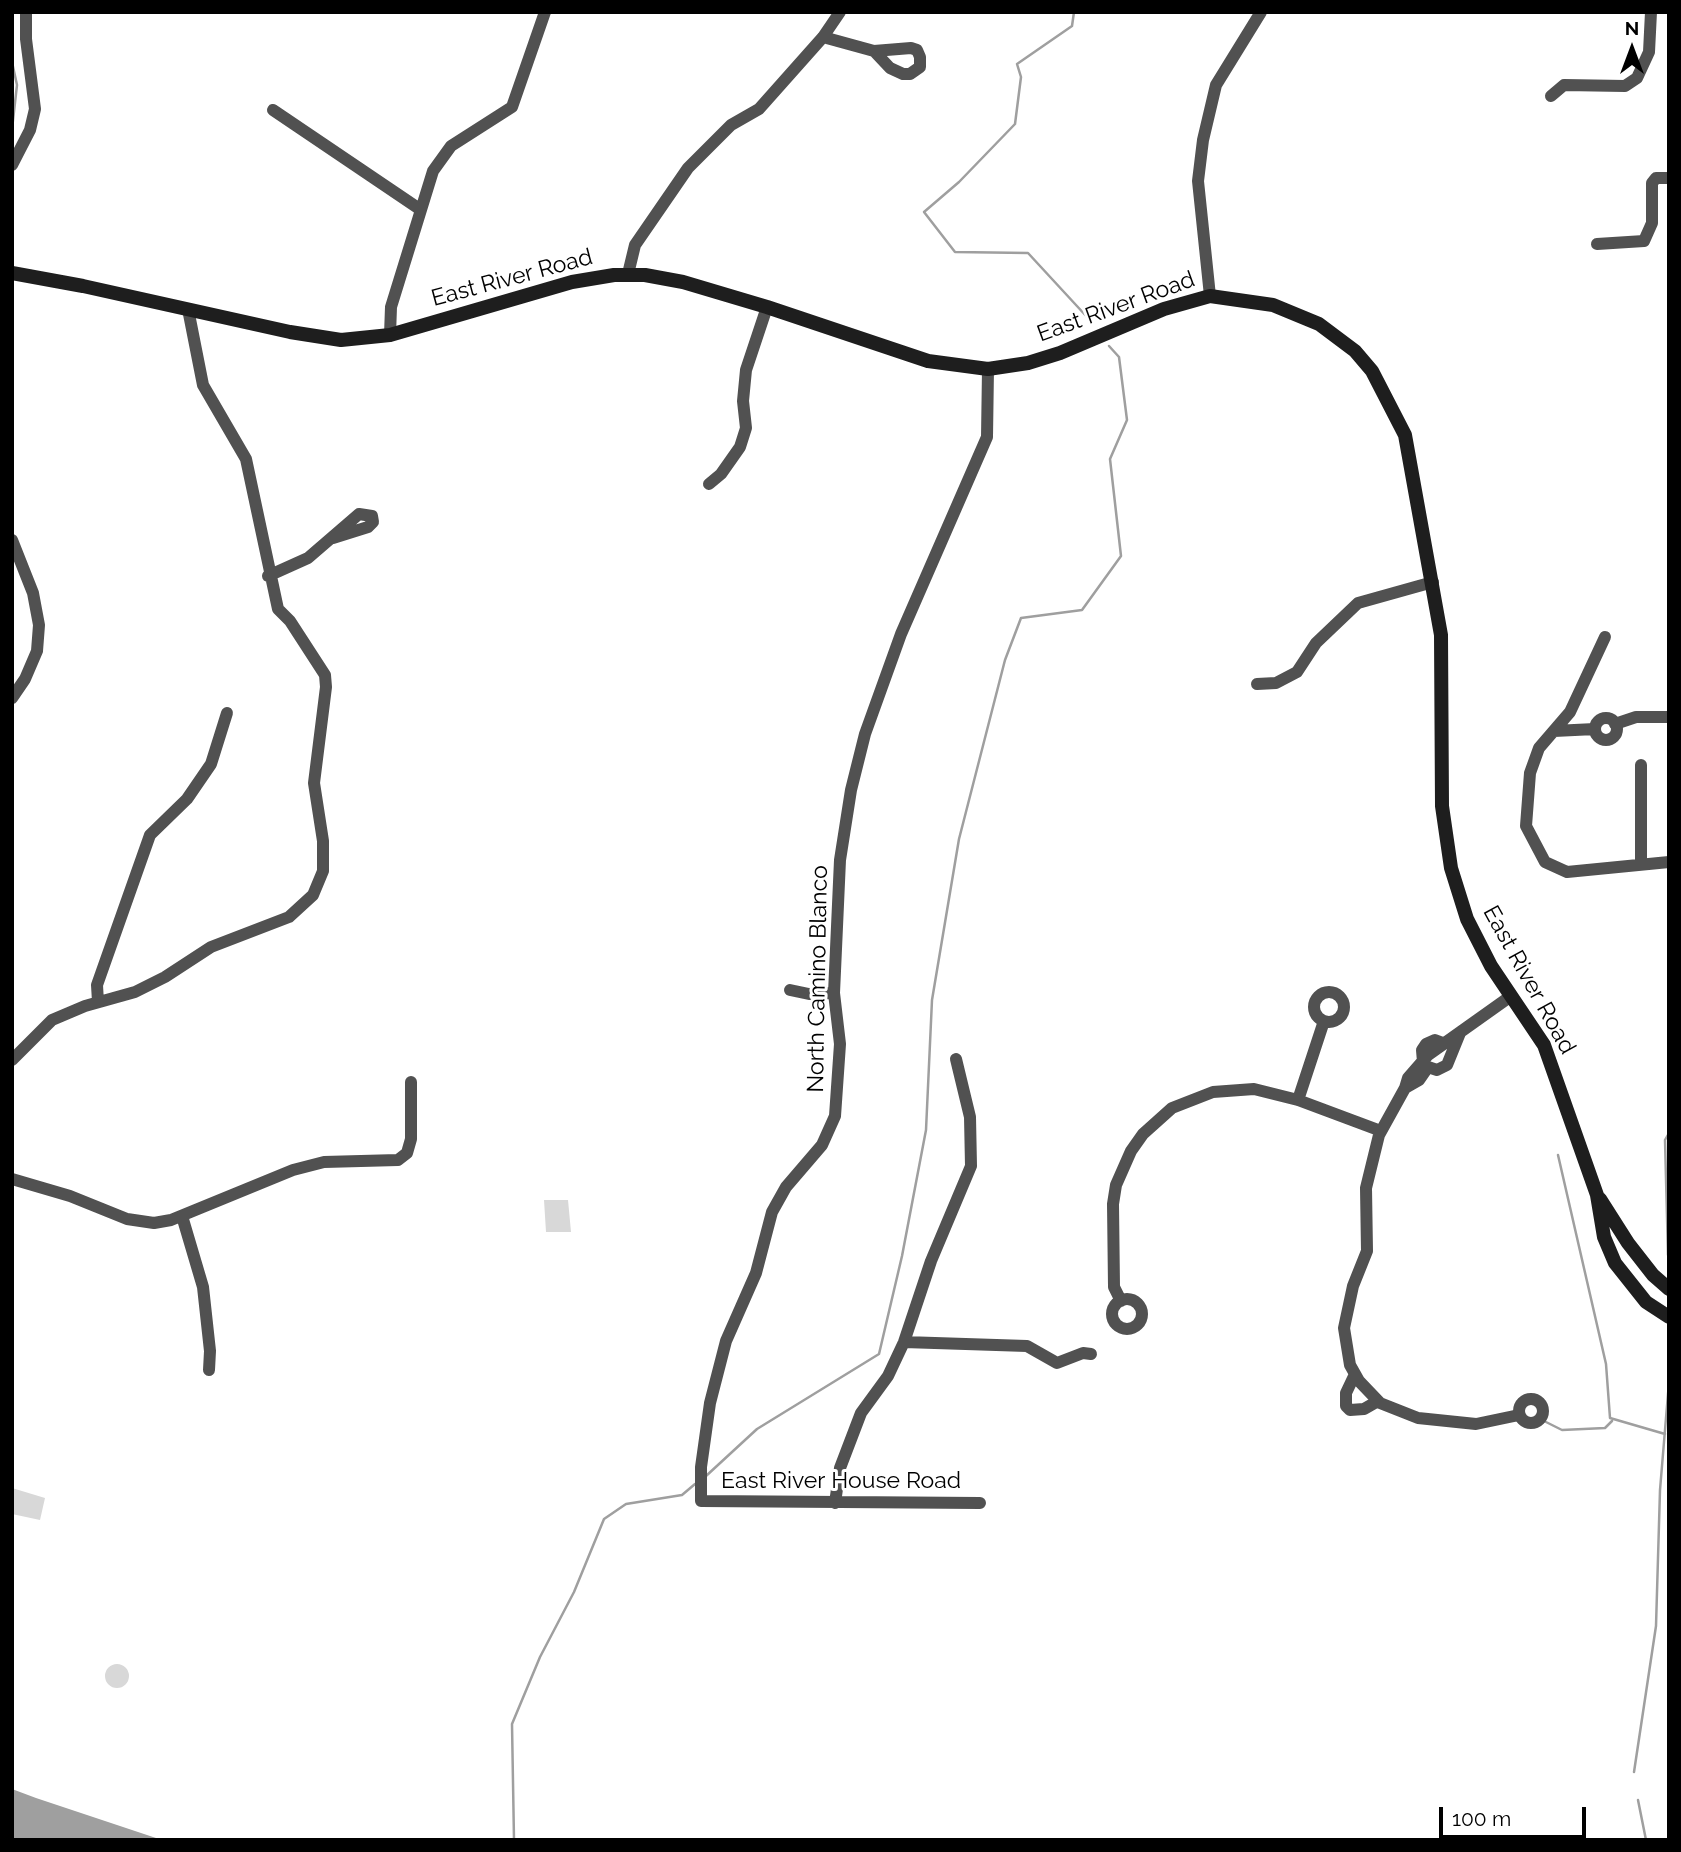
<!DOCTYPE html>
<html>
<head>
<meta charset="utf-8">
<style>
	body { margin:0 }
	#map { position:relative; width:1681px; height:1852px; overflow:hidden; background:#fff; font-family:Raleway,sans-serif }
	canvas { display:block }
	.frame { position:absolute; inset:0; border:14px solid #000; pointer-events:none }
	.north { position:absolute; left:1597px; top:14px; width:70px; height:70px; -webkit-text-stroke:5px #fff; paint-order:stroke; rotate:0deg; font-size:19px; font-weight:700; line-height:28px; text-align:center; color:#000 }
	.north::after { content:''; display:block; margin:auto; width:24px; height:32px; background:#000; clip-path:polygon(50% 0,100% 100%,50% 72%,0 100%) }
	.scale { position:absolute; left:1439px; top:1807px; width:147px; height:32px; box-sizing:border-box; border:4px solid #000; border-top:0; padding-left:9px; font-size:21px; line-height:24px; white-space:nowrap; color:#000; -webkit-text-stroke:5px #fff; paint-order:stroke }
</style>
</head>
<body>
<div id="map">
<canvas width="1681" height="1852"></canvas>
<div class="frame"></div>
<div class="north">N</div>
<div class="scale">100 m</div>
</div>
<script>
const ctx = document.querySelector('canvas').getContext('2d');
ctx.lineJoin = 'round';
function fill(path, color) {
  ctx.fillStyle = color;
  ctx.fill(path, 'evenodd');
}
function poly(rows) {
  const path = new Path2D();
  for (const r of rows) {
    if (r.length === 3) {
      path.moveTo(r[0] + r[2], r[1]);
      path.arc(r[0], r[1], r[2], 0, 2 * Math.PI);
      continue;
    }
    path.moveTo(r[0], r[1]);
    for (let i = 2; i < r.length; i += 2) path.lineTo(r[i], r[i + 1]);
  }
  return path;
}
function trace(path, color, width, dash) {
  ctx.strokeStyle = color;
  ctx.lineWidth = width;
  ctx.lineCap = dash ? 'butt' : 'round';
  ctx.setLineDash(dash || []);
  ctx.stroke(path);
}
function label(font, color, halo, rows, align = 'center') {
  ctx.font = font + ' Raleway,sans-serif';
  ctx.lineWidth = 6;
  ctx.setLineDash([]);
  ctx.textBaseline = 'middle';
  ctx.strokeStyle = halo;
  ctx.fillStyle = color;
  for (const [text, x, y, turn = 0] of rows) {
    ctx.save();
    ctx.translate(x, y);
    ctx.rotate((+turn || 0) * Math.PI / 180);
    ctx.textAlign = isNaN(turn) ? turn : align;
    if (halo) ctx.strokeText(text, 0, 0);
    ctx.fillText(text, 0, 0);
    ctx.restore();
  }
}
fill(poly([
	[544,1200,568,1200,571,1232,546,1232],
	[12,1488,45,1498,40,1520,12,1514],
	[117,1676,12]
]), '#d8d8d8');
fill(poly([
	[12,1789,36,1798,162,1840,12,1840]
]), '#9f9f9f');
trace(poly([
	[1074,12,1072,26,1017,64,1021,77,1015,124,959,182,924,212,955,252,1028,253,1088,318],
	[12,62,17,85,12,129],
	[1558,1155,1606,1364,1610,1418,1665,1434],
	[1668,1255,1665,1140,1669,1133],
	[1544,1421,1562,1430,1605,1428,1612,1421],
	[706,1476,757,1429,879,1354,902,1256,926,1130,932,1000,959,839,1005,660,1021,618,1082,610,1121,556,1110,459,1127,420,1119,357,1109,346],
	[1634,1772,1656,1626,1660,1490,1669,1382],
	[1638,1800,1646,1840],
	[514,1840,512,1724,540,1657,574,1592,604,1519,626,1504,682,1495,695,1484]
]), '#9f9f9f', 2.5);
trace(poly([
	[823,37,874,51,911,48,917,50,920,57,920,67,910,74,903,74,890,68,874,51],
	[1551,96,1564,85,1625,86,1637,78,1649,52,1651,12],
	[273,110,421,210],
	[12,165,30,130,35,109,26,39,26,12],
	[1597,244,1644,241,1652,223,1652,183,1656,178,1669,178],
	[628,274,635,245,688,168,731,125,759,109,823,37,840,12],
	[1210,296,1198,181,1203,140,1216,85,1261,12],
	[390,335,391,307,433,171,451,146,512,107,545,12],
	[709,484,721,474,740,447,746,428,743,401,746,370,767,307],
	[12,540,33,593,39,625,37,651,25,679,12,698],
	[268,576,308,558,359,514,372,516,373,522,368,527,333,538],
	[1605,637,1570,712,1539,748,1530,773,1526,826,1545,862,1567,872,1669,862],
	[1257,684,1276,683,1297,672,1316,643,1358,603,1433,582],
	[1606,729,11],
	[1615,724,1636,717,1669,717],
	[1554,731,1595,729],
	[1641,765,1641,863],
	[790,990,809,994,834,993],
	[1329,1007,15],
	[98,1002,97,985,150,835,187,799,211,764,227,713],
	[12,1060,52,1020,85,1006,135,992,165,977,211,947,289,917,313,895,323,871,323,841,314,783,326,687,325,675,290,621,278,609,246,459,203,385,188,309],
	[1423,1062,1422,1050,1426,1044,1435,1040,1443,1043],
	[1428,1067,1419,1080,1405,1088,1408,1078,1428,1055,1511,996],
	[1428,1067,1437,1070,1447,1065,1460,1033],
	[1405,1088,1379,1135,1366,1188,1367,1251,1353,1286,1344,1328,1350,1365,1359,1381,1380,1403,1418,1418,1476,1424,1519,1415],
	[1298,1100,1324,1021],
	[12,1179,70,1196,127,1219,154,1223,171,1220,293,1170,324,1162,398,1160,407,1153,411,1139,411,1082],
	[182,1216,203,1287,210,1351,209,1370],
	[1127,1314,15],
	[1121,1301,1114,1287,1113,1204,1116,1185,1131,1151,1143,1134,1172,1108,1213,1092,1254,1089,1298,1100,1381,1131],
	[904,1342,1027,1346,1057,1363,1083,1353,1091,1354],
	[1355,1374,1346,1393,1346,1406,1350,1410,1364,1409,1378,1401],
	[1531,1411,12],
	[835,1503,840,1468,861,1413,888,1376,904,1342,931,1261,971,1166,970,1117,956,1059],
	[980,1503,701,1501,701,1467,710,1403,726,1341,756,1273,772,1212,786,1187,822,1145,835,1116,840,1044,834,993,840,860,851,790,865,734,901,634,987,437,988,369]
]), '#515151', 12);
trace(poly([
	[12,273,83,286,290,332,341,340,390,335,572,282,614,275,645,275,683,282,767,307,928,361,988,369,1028,363,1060,353,1164,309,1210,296,1273,305,1319,324,1355,351,1372,371,1405,435,1441,635,1442,806,1451,868,1467,919,1491,966,1544,1045,1597,1195,1604,1237,1615,1263,1646,1302,1669,1317],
	[1600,1199,1628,1243,1653,1275,1669,1289]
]), '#1e1e1e', 14);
label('23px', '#000', '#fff', [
	["East River Road",512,278,-15],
	["East River Road",1116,307,-20],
	["North Camino Blanco",818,979,-89],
	["East River Road",1529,980,61],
	["East River House Road",841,1481]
]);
</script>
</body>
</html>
